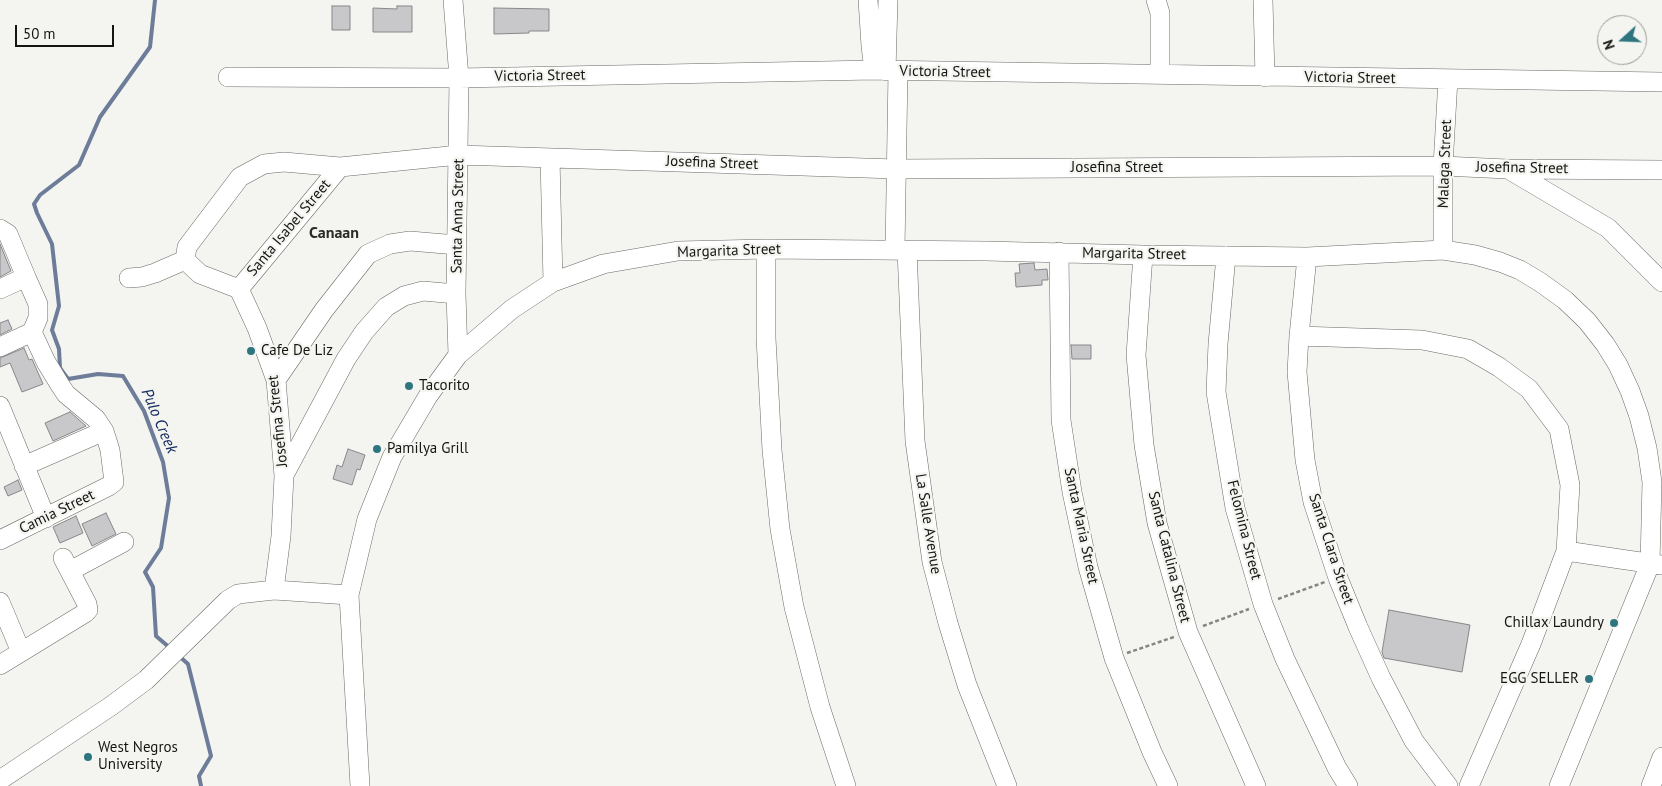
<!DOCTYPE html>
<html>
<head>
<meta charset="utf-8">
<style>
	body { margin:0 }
	#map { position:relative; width:1662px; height:786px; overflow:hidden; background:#f4f4f0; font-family:"PT Sans",sans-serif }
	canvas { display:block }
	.north { position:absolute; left:1597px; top:15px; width:50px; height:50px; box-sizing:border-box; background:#f4f4f0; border:1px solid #9b9b98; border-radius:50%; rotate:250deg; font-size:14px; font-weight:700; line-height:20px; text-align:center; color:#151514 }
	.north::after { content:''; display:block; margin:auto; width:18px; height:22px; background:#2e7580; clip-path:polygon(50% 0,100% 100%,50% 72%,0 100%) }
	.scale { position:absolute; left:15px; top:25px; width:99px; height:22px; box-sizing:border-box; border:2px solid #151514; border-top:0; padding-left:6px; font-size:15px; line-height:18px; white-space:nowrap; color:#151514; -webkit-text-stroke:4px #f4f4f0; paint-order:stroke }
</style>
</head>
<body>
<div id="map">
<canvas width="1662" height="786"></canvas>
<div class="north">N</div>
<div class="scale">50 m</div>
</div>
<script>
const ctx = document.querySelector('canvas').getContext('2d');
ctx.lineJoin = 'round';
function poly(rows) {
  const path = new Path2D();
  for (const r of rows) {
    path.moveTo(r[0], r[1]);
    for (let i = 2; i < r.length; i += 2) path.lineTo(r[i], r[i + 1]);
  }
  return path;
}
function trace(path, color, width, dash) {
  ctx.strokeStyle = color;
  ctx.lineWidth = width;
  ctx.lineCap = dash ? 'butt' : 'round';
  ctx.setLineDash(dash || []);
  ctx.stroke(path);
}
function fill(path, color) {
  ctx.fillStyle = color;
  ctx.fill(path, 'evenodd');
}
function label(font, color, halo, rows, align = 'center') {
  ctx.font = font + ' "PT Sans",sans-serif';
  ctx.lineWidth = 4.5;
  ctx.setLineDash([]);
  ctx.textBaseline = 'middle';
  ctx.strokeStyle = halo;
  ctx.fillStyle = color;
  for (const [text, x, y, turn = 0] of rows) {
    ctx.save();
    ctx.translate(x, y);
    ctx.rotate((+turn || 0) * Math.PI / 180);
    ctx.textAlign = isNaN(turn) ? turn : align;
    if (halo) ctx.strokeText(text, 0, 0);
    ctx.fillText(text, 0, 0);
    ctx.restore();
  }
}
trace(poly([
	[155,0,150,47,100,117,79,165,40,195,34,204,37,213,52,244,59,306,52,330,59,349,60,368,68,379,98,374,123,376,144,411,163,462,169,498,161,548,145,572,153,587,156,636,170,648],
	[179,656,188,664,211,756,199,776,201,786]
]), '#6c7c99', 4);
const building = poly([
	[332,6,350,6,350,30,332,30,332,6],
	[397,6,412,6,412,32,373,32,373,8,397,9,397,6],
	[494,8,549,9,549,31,529,31,529,33,494,34,494,8],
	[0,244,11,271,0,277,0,244],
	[1034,263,1035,270,1047,269,1048,280,1042,280,1042,285,1016,287,1015,273,1020,273,1019,264,1034,263],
	[8,320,12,329,0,335,0,323,8,320],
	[1071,345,1091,345,1091,359,1072,359,1071,345],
	[24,348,29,360,32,359,43,384,22,392,10,363,0,367,0,358,24,348],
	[70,412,86,426,53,441,45,423,70,412],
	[348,449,365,455,360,470,357,469,352,485,333,479,337,465,342,467,348,449],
	[18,480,22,490,8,496,4,487,18,480],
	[106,513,116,534,92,546,82,524,106,513],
	[76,516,83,533,60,543,53,527,76,516],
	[1389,610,1470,625,1462,672,1384,658,1382,652,1389,610]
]);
fill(building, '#c8c8cb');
trace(building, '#87878a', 1);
const minor = poly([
	[453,0,459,78,456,294,458,355],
	[868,0,871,46,874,70],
	[1156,0,1160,13,1160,75],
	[1263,0,1265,77],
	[886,71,888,0],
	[228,77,459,78,874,70,1662,82],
	[550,158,553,282],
	[1508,169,1608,228,1662,282],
	[0,229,8,234,26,277,0,289],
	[766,249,766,338,772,450,780,529,794,607,820,707,846,786],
	[895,250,898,71],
	[907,250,915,441,932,562,948,623,967,685,1007,786],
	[1443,250,1443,166,1448,79],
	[1059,252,1061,420,1072,492,1088,567,1114,658,1152,752,1168,786],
	[1143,255,1136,355,1144,445,1157,523,1188,632,1256,786],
	[1226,256,1218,344,1216,392,1235,508,1263,604,1285,659,1337,768,1348,786],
	[1307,257,1299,336,1297,372,1305,460,1313,502,1338,578,1358,627,1381,678,1414,741,1448,786],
	[185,260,187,247,240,177,264,164,284,162,340,167,459,155,896,169,1443,166,1507,169,1662,170],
	[185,260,200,274,239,289,257,328,276,380,284,476,281,536,274,590],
	[129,278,142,277,155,273,185,260],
	[239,289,340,167],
	[1299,336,1422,340,1468,349,1499,367,1529,389,1559,429,1570,485,1566,551,1531,644,1469,786],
	[0,347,32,332],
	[276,380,324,310,368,254,390,244,410,241,457,245],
	[0,406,46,518],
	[24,466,104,431],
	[284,475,346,359,364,332,386,307,404,296,423,291,456,294],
	[0,540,109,486,114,482,110,450,104,431,96,419,66,394,60,385,46,362,32,332,38,318,38,304,26,277],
	[1566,551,1661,565],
	[70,571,124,542],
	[0,602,21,652],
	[0,665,85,613,88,610,87,604,63,558],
	[0,780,111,706,146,680,228,600,238,594,274,590,349,595],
	[360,786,349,595,367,519,392,457,428,396,458,355,512,309,553,282,603,264,678,251,766,249,986,251,1143,255,1307,257,1443,250,1475,255,1500,262,1520,270,1540,282,1565,300,1587,321,1605,344,1618,365,1630,391,1639,416,1647,448,1652,482,1650,564,1559,786],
	[1651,786,1662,757]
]);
trace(minor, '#6a6967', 20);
trace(poly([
	[1278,599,1325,582],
	[1203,626,1249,609],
	[1127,653,1174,637]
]), '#858582', 2.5, [4, 2.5]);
trace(minor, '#fff', 19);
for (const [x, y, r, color] of [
	[251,351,5,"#2e7580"],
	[409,386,5,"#2e7580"],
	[377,449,5,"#2e7580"],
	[1614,623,5,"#2e7580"],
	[1589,679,5,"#2e7580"],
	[88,757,5,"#2e7580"]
]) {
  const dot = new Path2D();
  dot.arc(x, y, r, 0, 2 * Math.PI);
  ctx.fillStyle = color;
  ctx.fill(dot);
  trace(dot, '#f4f4f0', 2);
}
label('15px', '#151514', '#f4f4f0', [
	["Victoria Street",945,72,1],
	["Victoria Street",540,76,-1],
	["Victoria Street",1350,78,1],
	["Josefina Street",712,163,2],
	["Malaga Street",1445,164,-88],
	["Josefina Street",1117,168],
	["Josefina Street",1522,168,1],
	["Santa Anna Street",458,216,-89],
	["Santa Isabel Street",289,228,-50],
	["Margarita Street",729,251,-2],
	["Margarita Street",1134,254,1],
	["Josefina Street",278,421,-96],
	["Camia Street",57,512,-26],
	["La Salle Avenue",928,524,81],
	["Santa Maria Street",1081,526,78],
	["Felomina Street",1244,530,76],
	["Santa Clara Street",1331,549,72],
	["Santa Catalina Street",1169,557,76]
]);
label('15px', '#151514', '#f4f4f0', [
	["Cafe De Liz",261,351],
	["Tacorito",419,386],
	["Pamilya Grill",387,449],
	["Chillax Laundry",1604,623,"right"],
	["EGG SELLER",1579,679,"right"],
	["West Negros",98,748],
	["University",98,765]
], 'left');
label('bold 16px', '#2b2b28', '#f4f4f0', [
	["Canaan",334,233]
]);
label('italic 16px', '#152e61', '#f4f4f0', [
	["Pulo Creek",159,421,67]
]);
</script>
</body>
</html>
